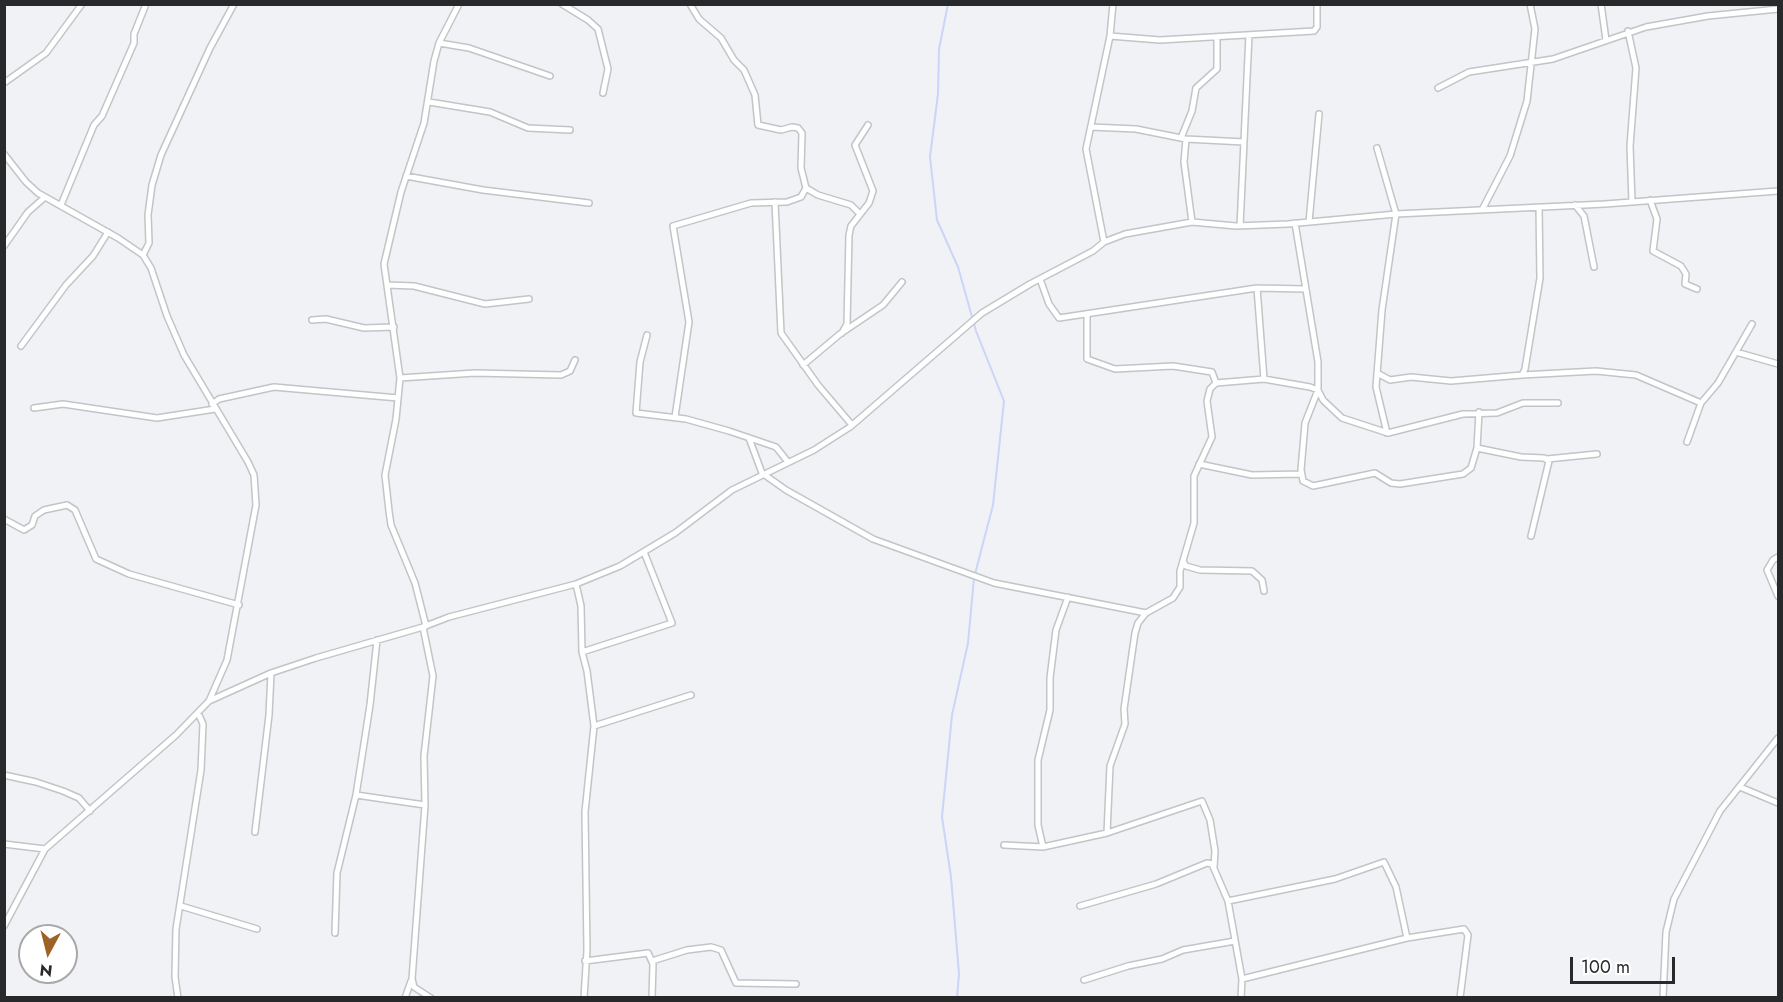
<!DOCTYPE html>
<html>
<head>
<meta charset="utf-8">
<style>
	body { margin:0 }
	#map { position:relative; width:1783px; height:1002px; overflow:hidden; background:#f1f2f5; font-family:Jost,sans-serif }
	canvas { display:block }
	.frame { position:absolute; inset:0; border:6px solid #28292a; pointer-events:none }
	.north { position:absolute; left:18px; top:924px; width:60px; height:60px; box-sizing:border-box; background:#fff; border:2px solid #a9a9aa; border-radius:50%; rotate:187deg; font-size:16px; font-weight:700; line-height:24px; text-align:center; color:#28292a }
	.north::after { content:''; display:block; margin:auto; width:21px; height:27px; background:#9f6226; clip-path:polygon(50% 0,100% 100%,50% 72%,0 100%) }
	.scale { position:absolute; left:1570px; top:957px; width:105px; height:27px; box-sizing:border-box; border:3px solid #28292a; border-top:0; padding-left:8px; font-size:18px; line-height:21px; white-space:nowrap; color:#28292a; -webkit-text-stroke:4px #fff; paint-order:stroke }
</style>
</head>
<body>
<div id="map">
<canvas width="1783" height="1002"></canvas>
<div class="frame"></div>
<div class="north">N</div>
<div class="scale">100 m</div>
</div>
<script>
const ctx = document.querySelector('canvas').getContext('2d');
ctx.lineJoin = 'round';
function poly(rows) {
  const path = new Path2D();
  for (const r of rows) {
    path.moveTo(r[0], r[1]);
    for (let i = 2; i < r.length; i += 2) path.lineTo(r[i], r[i + 1]);
  }
  return path;
}
function trace(path, color, width, dash) {
  ctx.strokeStyle = color;
  ctx.lineWidth = width;
  ctx.lineCap = dash ? 'butt' : 'round';
  ctx.setLineDash(dash || []);
  ctx.stroke(path);
}
trace(poly([
	[948,4,939,49,938,94,930,157,937,220,958,267,976,331,1004,401,993,505,974,578,968,643,952,715,942,817,951,877,959,974,957,998]
]), '#cad5f7', 2);
const minor = poly([
	[562,4,588,20,598,29,608,69,603,93],
	[1601,4,1606,40],
	[1628,31,1636,68,1630,146,1632,202],
	[1110,36,1160,40,1314,31,1317,27,1317,4],
	[439,43,469,48,550,76],
	[4,83,46,53,82,4],
	[1438,88,1469,72,1553,59,1646,27,1708,16,1778,9],
	[429,102,490,112,528,128,570,130],
	[1091,127,1136,129,1186,139,1244,142],
	[1181,138,1192,111,1196,88,1217,69,1217,38],
	[1186,139,1184,162,1192,222],
	[1377,148,1396,214,1382,310,1376,387,1387,433],
	[4,154,26,182,38,193,118,238,143,255,151,268,167,316,184,355,248,462,254,475,256,505,227,660,209,701,176,735,45,849,4,926],
	[406,176,483,190,589,203],
	[806,188,818,195,851,205,860,214],
	[1650,200,1657,219,1653,251,1681,266,1686,274,1685,284,1697,289],
	[775,202,781,333,818,385,852,425],
	[61,205,94,125,102,116,134,43,134,34,146,4],
	[1575,205,1584,216,1594,267],
	[1482,210,1510,156,1527,101,1535,29,1530,4],
	[1309,222,1319,114],
	[1295,223,1318,362,1318,390,1305,423,1301,470,1303,481,1313,486,1375,473,1391,483,1400,484,1463,474,1471,468,1477,448],
	[1240,226,1249,35],
	[1104,242,1086,149,1110,36,1113,4],
	[4,246,28,212,45,197],
	[143,255,149,243,148,215,152,185,161,155,210,48,234,4],
	[1040,279,1049,304,1059,318,1257,288,1305,289],
	[387,285,414,286,485,304,529,299],
	[1257,288,1264,379],
	[1087,315,1087,359,1115,369,1173,366,1212,372,1216,383],
	[312,320,326,319,364,328,394,327],
	[842,333,847,324,849,235,851,226,869,203,873,191,855,145,868,125],
	[647,335,640,362,636,413,686,419,729,431,776,447,788,462],
	[21,346,66,285,93,256,108,232],
	[1736,352,1778,364],
	[803,365,840,334,883,305,902,282],
	[1377,373,1390,380,1411,377,1451,381,1522,375,1525,369,1540,278,1539,207],
	[1522,375,1596,371,1636,375,1701,403,1687,442],
	[400,378,475,373,561,375,570,371,575,360],
	[1701,403,1718,383,1752,324],
	[212,404,219,399,274,387,398,398],
	[34,408,63,404,157,418,215,409],
	[1479,412,1477,448,1521,457,1544,458,1549,461,1531,536],
	[675,417,689,322,673,226,751,203,787,202,801,197,806,188,801,168,802,133,798,128,792,127,781,130,758,125,755,95,744,70,734,60,721,38,699,19,690,4],
	[749,438,762,473,786,490,873,539,994,583,1146,613],
	[1547,459,1597,454],
	[1199,464,1252,475,1301,474],
	[4,519,24,530,32,525,35,516,44,510,67,505,75,510,96,559,129,574,239,605],
	[1778,557,1773,560,1767,570,1778,596],
	[1183,561,1186,566,1200,570,1252,571,1262,580,1264,591],
	[576,584,581,606,582,652,587,671,594,726,585,812,587,950,584,998],
	[426,626,415,583,391,525,389,511,385,475,396,419,400,378,384,264,401,192,424,123,434,61,439,43,459,4],
	[423,627,433,676,424,756,425,805,412,979,414,987,431,998],
	[582,652,672,623,644,552],
	[209,701,271,673,316,658,423,627,449,617,576,584,620,566,675,533,732,490,814,450,850,427,982,313,1030,284,1093,251,1104,242,1125,234,1192,222,1236,226,1288,224,1396,214,1605,204,1778,191],
	[594,726,691,695],
	[4,775,36,782,63,791,79,798,90,811],
	[1740,787,1778,803],
	[356,795,370,705,377,640],
	[255,832,269,715,271,673],
	[1107,833,1202,801,1210,820,1215,851,1214,867],
	[4,844,45,849],
	[1004,845,1043,847,1107,833,1110,766,1125,724,1124,709,1135,633,1138,623,1146,613,1173,598,1180,587,1180,571,1194,523,1194,476,1212,437,1207,401,1210,389,1216,383,1264,379,1310,387,1318,390,1323,400,1342,418,1388,433,1463,414,1497,413,1523,403,1558,403],
	[1043,847,1038,825,1038,760,1050,710,1050,678,1056,630,1068,597],
	[1228,901,1335,879,1384,862,1396,887,1407,938],
	[181,906,257,929],
	[1080,906,1156,884,1207,863,1212,864,1228,901,1242,979,1241,998],
	[335,933,337,873,356,795,425,805],
	[585,961,648,953,653,964,652,998],
	[652,961,687,950,711,947,721,950,736,983,796,984],
	[1242,979,1407,938,1464,929,1468,935,1460,998],
	[1084,980,1128,966,1162,959,1183,950,1235,941],
	[178,998,175,977,176,929,201,770,203,724,198,713],
	[405,998,411,981],
	[1663,998,1666,932,1674,899,1720,811,1778,738]
]);
trace(minor, '#c3c4c7', 8);
trace(minor, '#fff', 5);
</script>
</body>
</html>
